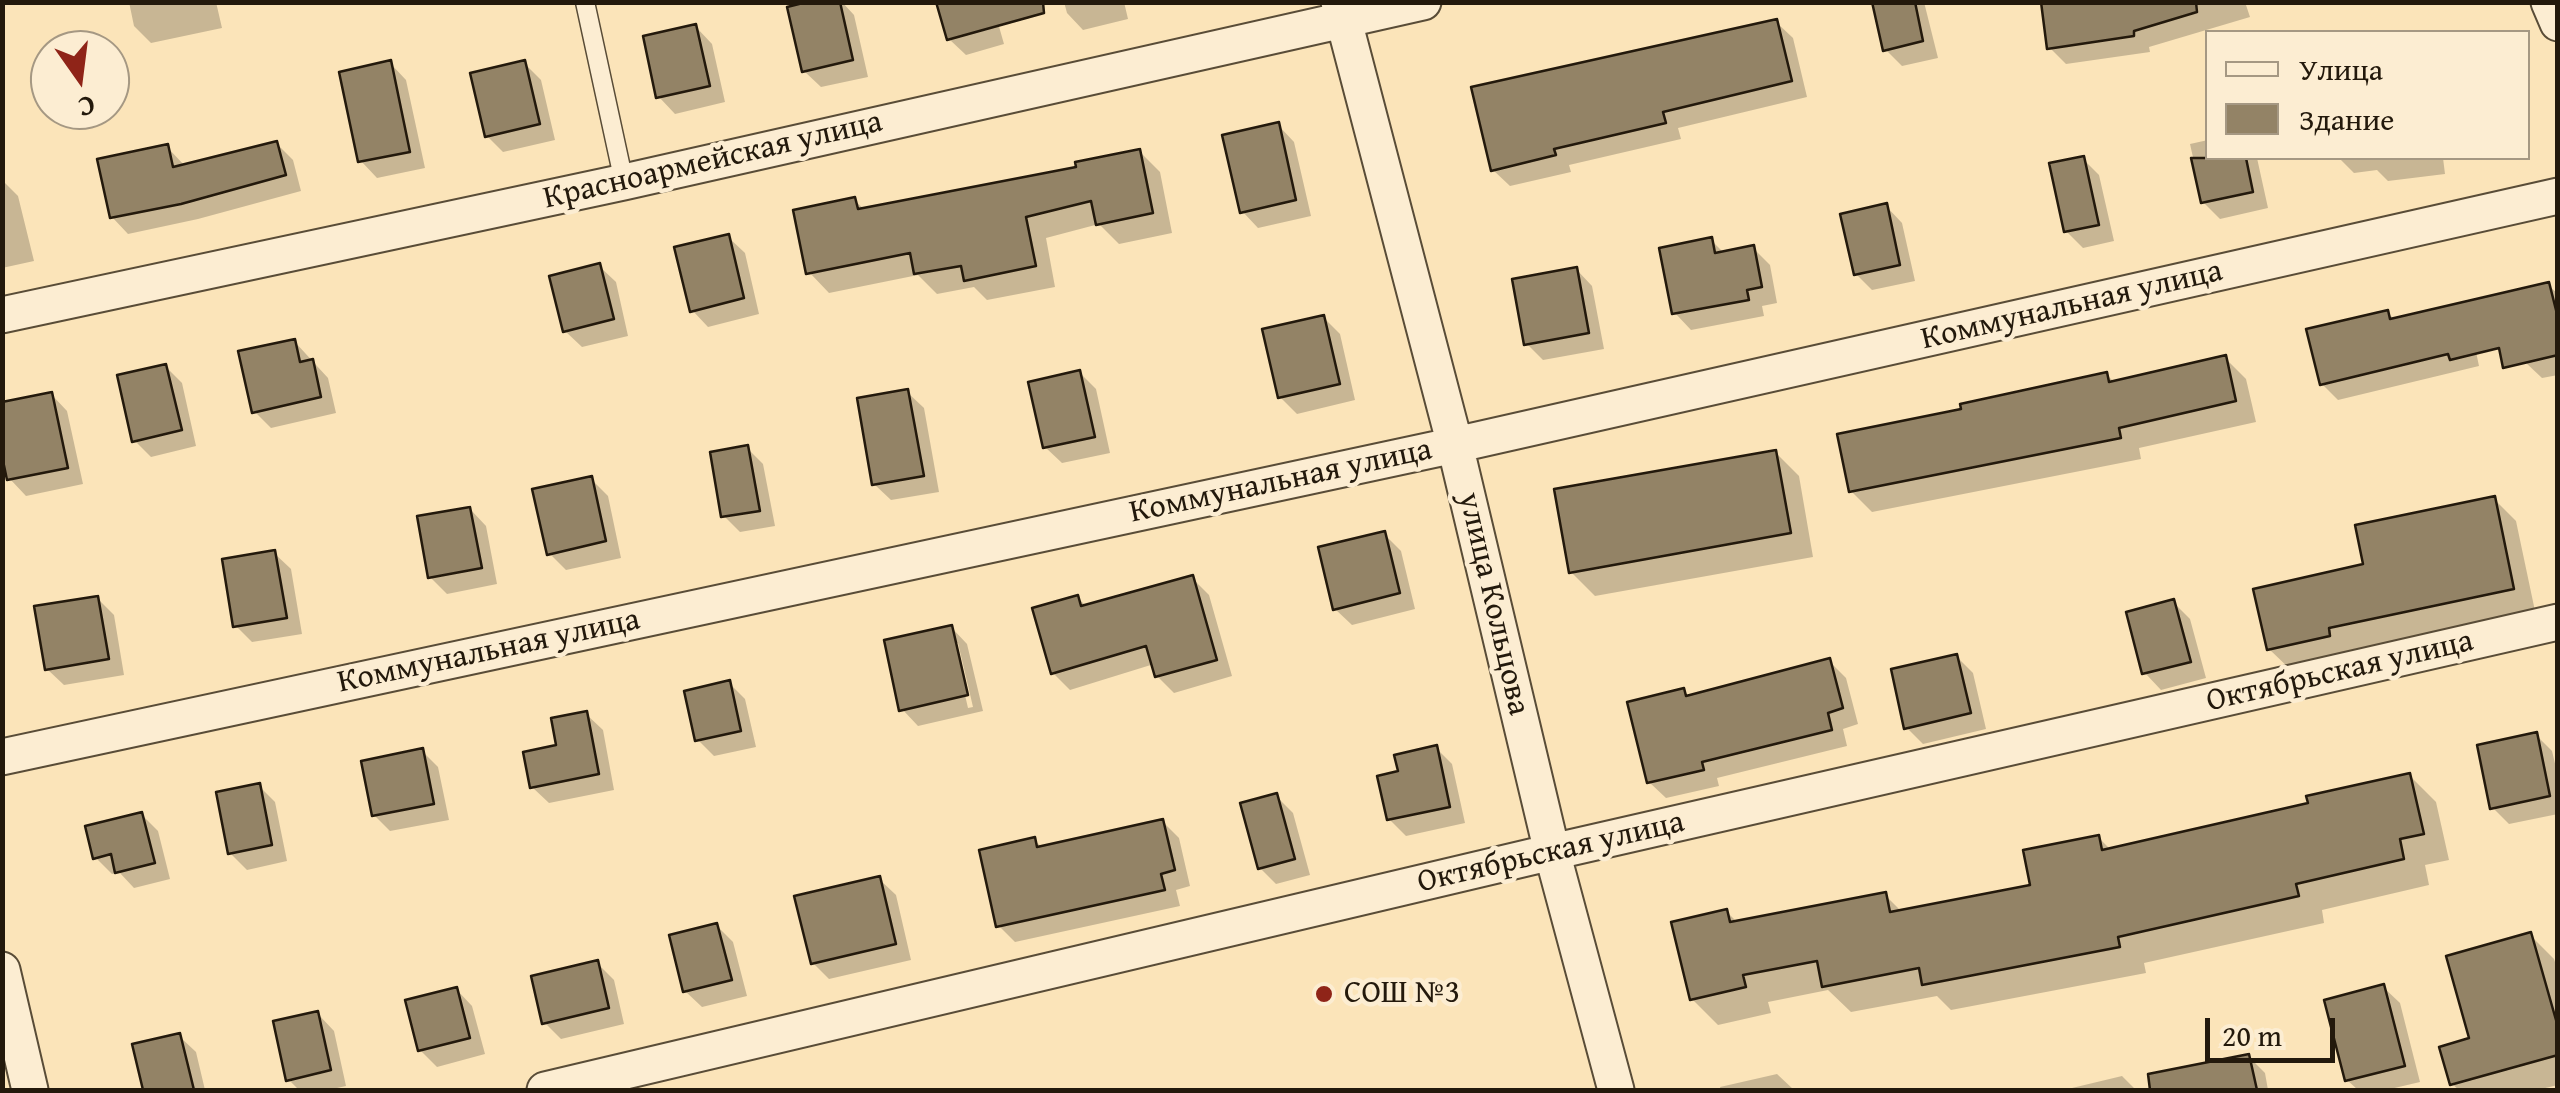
<!DOCTYPE html>
<html>
<head>
<meta charset="utf-8">
<style>
	body { margin:0 }
	#map { position:relative; width:2560px; height:1093px; overflow:hidden; background:#fbe4b9; font-family:"Gentium Book Plus",serif }
	canvas { display:block }
	.frame { position:absolute; inset:0; border:5px solid #23190c; pointer-events:none }
	.legend { position:absolute; left:2205px; top:30px; width:325px; height:130px; box-sizing:border-box; background:#fcedd2; border:2px solid #a59883; margin:0; padding:12px 18px; list-style:none; font-size:30px; color:#23190c }
	.legend li { display:flex; align-items:center; gap:20px; height:50px }
	.legend b { width:50px; border:2px solid #a59883 }
	.north { position:absolute; left:30px; top:30px; width:100px; height:100px; box-sizing:border-box; background:#fcedd2; border:2px solid #a59883; border-radius:50%; rotate:166deg; font-size:28px; font-weight:700; line-height:40px; text-align:center; color:#23190c }
	.north::after { content:''; display:block; margin:auto; width:35px; height:45px; background:#8f2418; clip-path:polygon(50% 0,100% 100%,50% 72%,0 100%) }
	.scale { position:absolute; left:2205px; top:1018px; width:130px; height:45px; box-sizing:border-box; border:5px solid #23190c; border-top:0; padding-left:12px; font-size:30px; line-height:35px; white-space:nowrap; color:#23190c; -webkit-text-stroke:8px #fcedd2; paint-order:stroke }
</style>
</head>
<body>
<div id="map">
<canvas width="2560" height="1093"></canvas>
<div class="frame"></div>
<ul class="legend">
<li><b style="height:12px;background:#fcedd2"></b>Улица</li>
<li><b style="height:28px;background:#938366"></b>Здание</li>
</ul>
<div class="north">С</div>
<div class="scale">20 m</div>
</div>
<script>
const ctx = document.querySelector('canvas').getContext('2d');
ctx.lineJoin = 'round';
function fill(path, color) {
  ctx.fillStyle = color;
  ctx.fill(path, 'evenodd');
}
function poly(rows) {
  const path = new Path2D();
  for (const r of rows) {
    path.moveTo(r[0], r[1]);
    for (let i = 2; i < r.length; i += 2) path.lineTo(r[i], r[i + 1]);
  }
  return path;
}
function trace(path, color, width, dash) {
  ctx.strokeStyle = color;
  ctx.lineWidth = width;
  ctx.lineCap = dash ? 'butt' : 'round';
  ctx.setLineDash(dash || []);
  ctx.stroke(path);
}
function label(font, color, halo, rows, align = 'center') {
  ctx.font = font + ' "Gentium Book Plus",serif';
  ctx.lineWidth = 9;
  ctx.setLineDash([]);
  ctx.textBaseline = 'middle';
  ctx.strokeStyle = halo;
  ctx.fillStyle = color;
  for (const [text, x, y, turn = 0] of rows) {
    ctx.save();
    ctx.translate(x, y);
    ctx.rotate((+turn || 0) * Math.PI / 180);
    ctx.textAlign = isNaN(turn) ? turn : align;
    if (halo) ctx.strokeText(text, 0, 0);
    ctx.fillText(text, 0, 0);
    ctx.restore();
  }
}
fill(poly([
	[129,2,216,2,222,28,151,43,134,26],
	[819,2,842,2,854,15,868,77,821,87,804,71],
	[992,2,1004,44,966,55,949,39],
	[1064,2,1124,2,1128,19,1083,30,1067,13],
	[1875,2,1924,2,1938,58,1902,66,1885,49],
	[2043,2,2245,2,2250,17,2149,47,2150,52,2066,64,2049,47],
	[1776,22,1793,38,1807,97,1678,128,1681,139,1569,165,1571,172,1510,186,1493,170],
	[696,27,712,44,725,102,675,114,659,97],
	[390,63,406,80,425,168,377,178,361,161],
	[524,63,541,80,555,140,503,152,487,136],
	[1278,125,1294,142,1311,216,1258,228,1242,211],
	[2208,140,2208,158,2257,158,2268,208,2220,219,2203,202,2190,144],
	[277,144,293,160,301,191,198,219,128,234,112,217,167,147,185,166],
	[1139,151,1160,172,1172,233,1119,244,1099,224,1046,238,1055,287,987,300,974,287,937,294,918,275,829,293,809,272,854,200,865,210,1079,169],
	[2339,158,2443,158,2445,174,2388,181,2377,170,2354,173],
	[2083,159,2099,175,2114,241,2083,248,2066,231],
	[2,180,18,196,34,261,2,268],
	[1886,206,1902,223,1915,281,1872,290,1856,274],
	[728,237,745,253,759,314,708,327,692,310],
	[1711,240,1725,254,1753,248,1770,265,1777,303,1762,306,1764,316,1691,330,1675,313],
	[599,266,616,282,628,336,582,347,565,331],
	[1576,269,1592,286,1604,349,1543,360,1527,344],
	[2548,285,2558,294,2558,375,2542,378,2525,362],
	[2387,312,2395,320,2470,323,2479,366,2338,400,2322,384],
	[1323,317,1340,334,1355,400,1297,414,1280,397],
	[294,341,328,378,336,413,271,428,254,411],
	[2225,358,2246,379,2256,422,2139,448,2141,459,1872,512,1851,491,1964,411,2107,375,2115,383],
	[166,367,182,383,196,446,151,457,134,440],
	[1080,373,1096,389,1110,453,1062,463,1045,447],
	[907,392,924,408,939,492,891,500,874,484],
	[51,394,67,411,83,484,26,496,10,479],
	[747,448,763,464,775,526,740,532,724,516],
	[1775,452,1799,476,1813,557,1595,596,1571,572],
	[591,479,608,496,621,558,566,570,549,553],
	[2494,499,2516,521,2535,611,2350,650,2351,658,2292,671,2269,649],
	[470,509,486,526,497,584,447,594,430,577],
	[1384,534,1401,551,1415,609,1352,625,1335,609],
	[274,553,291,569,302,634,252,642,236,626],
	[1192,578,1209,595,1232,676,1174,693,1157,676,1154,664,1070,690,1053,673,1077,597,1087,607],
	[97,598,114,615,124,675,64,685,47,669],
	[2173,602,2190,619,2206,678,2161,690,2145,673],
	[951,627,967,644,983,711,918,726,902,709],
	[953,643,958,643,973,707,968,708],
	[1957,657,1973,673,1986,729,1923,744,1906,727],
	[1829,661,1846,678,1858,724,1843,729,1847,746,1717,778,1719,786,1666,798,1649,782,1684,691,1691,698],
	[729,683,745,699,756,747,714,756,697,739],
	[586,714,603,730,614,790,549,803,532,787],
	[2536,735,2552,751,2558,776,2558,814,2509,824,2492,807],
	[1436,748,1452,764,1465,823,1406,836,1389,819,1401,773],
	[422,751,438,767,449,820,390,831,374,815],
	[2409,775,2436,802,2449,860,2425,865,2429,885,2322,910,2324,923,2144,963,2146,973,1951,1010,1937,996,1851,1012,1828,990,1768,1002,1771,1013,1718,1025,1692,999,1726,911,1738,923,1885,895,1902,912,2033,887,2098,837,2111,850,2310,805],
	[259,786,275,802,287,861,247,870,230,853],
	[1276,796,1293,813,1310,875,1276,884,1260,868],
	[142,815,158,831,170,879,134,888,119,872,112,874,95,857],
	[1162,821,1179,838,1190,886,1176,890,1180,906,1015,942,998,925,1034,840,1043,848],
	[879,879,896,895,911,960,829,979,813,963],
	[717,926,733,942,747,996,702,1007,685,991],
	[2530,935,2554,959,2558,971,2558,1085,2537,1090,2459,1090,2452,1084],
	[597,963,614,980,624,1024,561,1039,544,1022],
	[2383,987,2400,1003,2420,1082,2386,1090,2358,1090,2347,1080],
	[456,989,472,1006,485,1054,437,1067,420,1050],
	[318,1014,334,1031,346,1086,328,1090,299,1090,288,1079],
	[179,1036,196,1052,205,1090,146,1090,135,1046],
	[2248,1056,2265,1073,2268,1090,2205,1090,2200,1066],
	[1777,1074,1794,1090,1721,1090,1720,1087],
	[2122,1076,2136,1090,2073,1090,2072,1088]
]), '#0003');
const building = poly([
	[807,2,840,2,853,60,802,72,787,7,807,2],
	[936,2,1043,2,1044,13,947,40,936,2],
	[1872,2,1915,2,1923,41,1883,51,1872,2],
	[2041,2,2196,2,2197,12,2134,31,2134,36,2047,49,2041,2],
	[1777,19,1792,81,1663,112,1666,123,1554,149,1556,155,1491,171,1471,87,1777,19],
	[696,24,710,86,656,98,643,36,696,24],
	[391,60,410,152,358,162,339,72,391,60],
	[525,60,540,124,485,137,470,73,525,60],
	[1279,122,1296,200,1240,213,1222,135,1279,122],
	[277,141,286,175,181,204,110,218,97,159,168,144,173,167,277,141],
	[1140,149,1153,213,1096,225,1091,201,1026,217,1036,266,964,281,961,266,914,274,910,253,806,274,793,210,855,197,858,209,1076,167,1075,162,1140,149],
	[2084,156,2099,225,2064,232,2049,163,2084,156],
	[2191,158,2246,158,2253,192,2201,203,2191,158],
	[1887,203,1900,265,1854,275,1840,214,1887,203],
	[729,234,744,298,690,312,674,247,729,234],
	[1712,237,1715,253,1754,245,1762,287,1747,290,1749,300,1672,314,1659,248,1712,237],
	[600,263,614,319,563,332,549,276,600,263],
	[1577,267,1589,333,1524,345,1512,279,1577,267],
	[2549,282,2558,318,2558,355,2503,368,2499,348,2450,360,2448,354,2320,385,2306,329,2388,310,2390,319,2549,282],
	[1324,315,1340,384,1278,398,1262,329,1324,315],
	[295,339,300,362,313,359,321,397,252,413,238,351,295,339],
	[2226,355,2236,401,2119,428,2121,438,1849,492,1837,434,1961,409,1960,404,2107,372,2109,382,2226,355],
	[166,364,182,430,132,442,117,375,166,364],
	[1080,370,1095,437,1043,448,1028,382,1080,370],
	[908,389,924,476,872,485,857,398,908,389],
	[52,392,68,468,7,480,2,456,2,402,52,392],
	[748,445,760,511,721,517,710,452,748,445],
	[1776,450,1791,533,1569,573,1554,489,1776,450],
	[592,476,606,541,547,555,532,489,592,476],
	[2495,496,2514,589,2329,628,2330,636,2267,650,2253,589,2363,564,2355,525,2495,496],
	[470,507,482,568,428,578,417,516,470,507],
	[1385,531,1400,593,1333,610,1318,547,1385,531],
	[275,550,287,618,233,627,222,559,275,550],
	[1193,575,1217,660,1155,677,1146,646,1051,674,1032,608,1078,595,1081,606,1193,575],
	[98,596,109,659,45,670,34,606,98,596],
	[2174,599,2191,662,2142,674,2126,612,2174,599],
	[952,625,968,695,899,711,884,640,952,625],
	[1957,654,1971,713,1904,729,1891,669,1957,654],
	[1830,658,1843,708,1828,713,1832,730,1702,762,1704,770,1647,783,1627,702,1684,688,1686,696,1830,658],
	[730,680,741,731,695,741,684,691,730,680],
	[587,711,599,774,530,788,523,752,556,745,551,718,587,711],
	[2537,732,2550,796,2490,809,2477,745,2537,732],
	[1437,745,1450,807,1387,820,1377,776,1398,771,1394,755,1437,745],
	[423,748,434,804,372,816,361,761,423,748],
	[2410,773,2424,834,2400,839,2404,859,2296,884,2299,896,2118,937,2120,947,1922,985,1919,968,1822,987,1817,961,1743,975,1746,987,1690,1000,1671,922,1727,909,1730,922,1886,892,1890,912,2030,885,2023,850,2099,835,2102,850,2308,803,2306,796,2410,773],
	[260,783,272,845,228,854,216,792,260,783],
	[1277,793,1295,859,1258,869,1240,803,1277,793],
	[142,812,155,863,115,873,111,854,93,859,85,826,142,812],
	[1163,819,1175,870,1161,874,1165,890,996,927,979,850,1035,837,1037,847,1163,819],
	[880,876,896,944,811,964,794,896,880,876],
	[717,923,732,980,683,992,669,935,717,923],
	[2531,932,2558,1027,2558,1055,2450,1085,2439,1047,2469,1038,2446,956,2531,932],
	[598,960,609,1008,542,1024,531,976,598,960],
	[2384,984,2405,1066,2345,1081,2324,1000,2384,984],
	[457,987,470,1038,418,1051,405,1000,457,987],
	[318,1011,331,1070,286,1081,273,1021,318,1011],
	[180,1033,194,1090,143,1090,132,1044,180,1033],
	[2249,1054,2257,1090,2150,1090,2148,1074,2249,1054]
]);
fill(building, '#938366');
trace(building, '#23190c', 2.5);
const lane = poly([
	[585,2,624,182]
]);
const street = poly([
	[1339,2,1455,445,1552,852,1616,1090],
	[2549,2,2558,23],
	[2,315,624,182,1423,2],
	[2,757,1455,445,2558,196],
	[2,970,30,1090],
	[545,1090,1552,852,2558,622]
]);
trace(lane, '#594c37', 21);
trace(street, '#594c37', 39);
trace(lane, '#fcedd2', 18);
trace(street, '#fcedd2', 35);
for (const [x, y, r, color] of [
	[1324,994,10,"#8f2418"]
]) {
  const dot = new Path2D();
  dot.arc(x, y, r, 0, 2 * Math.PI);
  ctx.fillStyle = color;
  ctx.fill(dot);
  trace(dot, '#fcedd2', 4);
}
label('32px', '#23190c', '#fcedd2', [
	["Красноармейская улица",713,161,-13],
	["Коммунальная улица",2072,306,-13],
	["Коммунальная улица",1281,482,-12],
	["улица Кольцова",1493,604,77],
	["Коммунальная улица",489,652,-12],
	["Октябрьская улица",2340,672,-13],
	["Октябрьская улица",1551,853,-13]
]);
label('32px', '#23190c', '#fcedd2', [
	["СОШ №3",1344,994]
], 'left');
</script>
</body>
</html>
